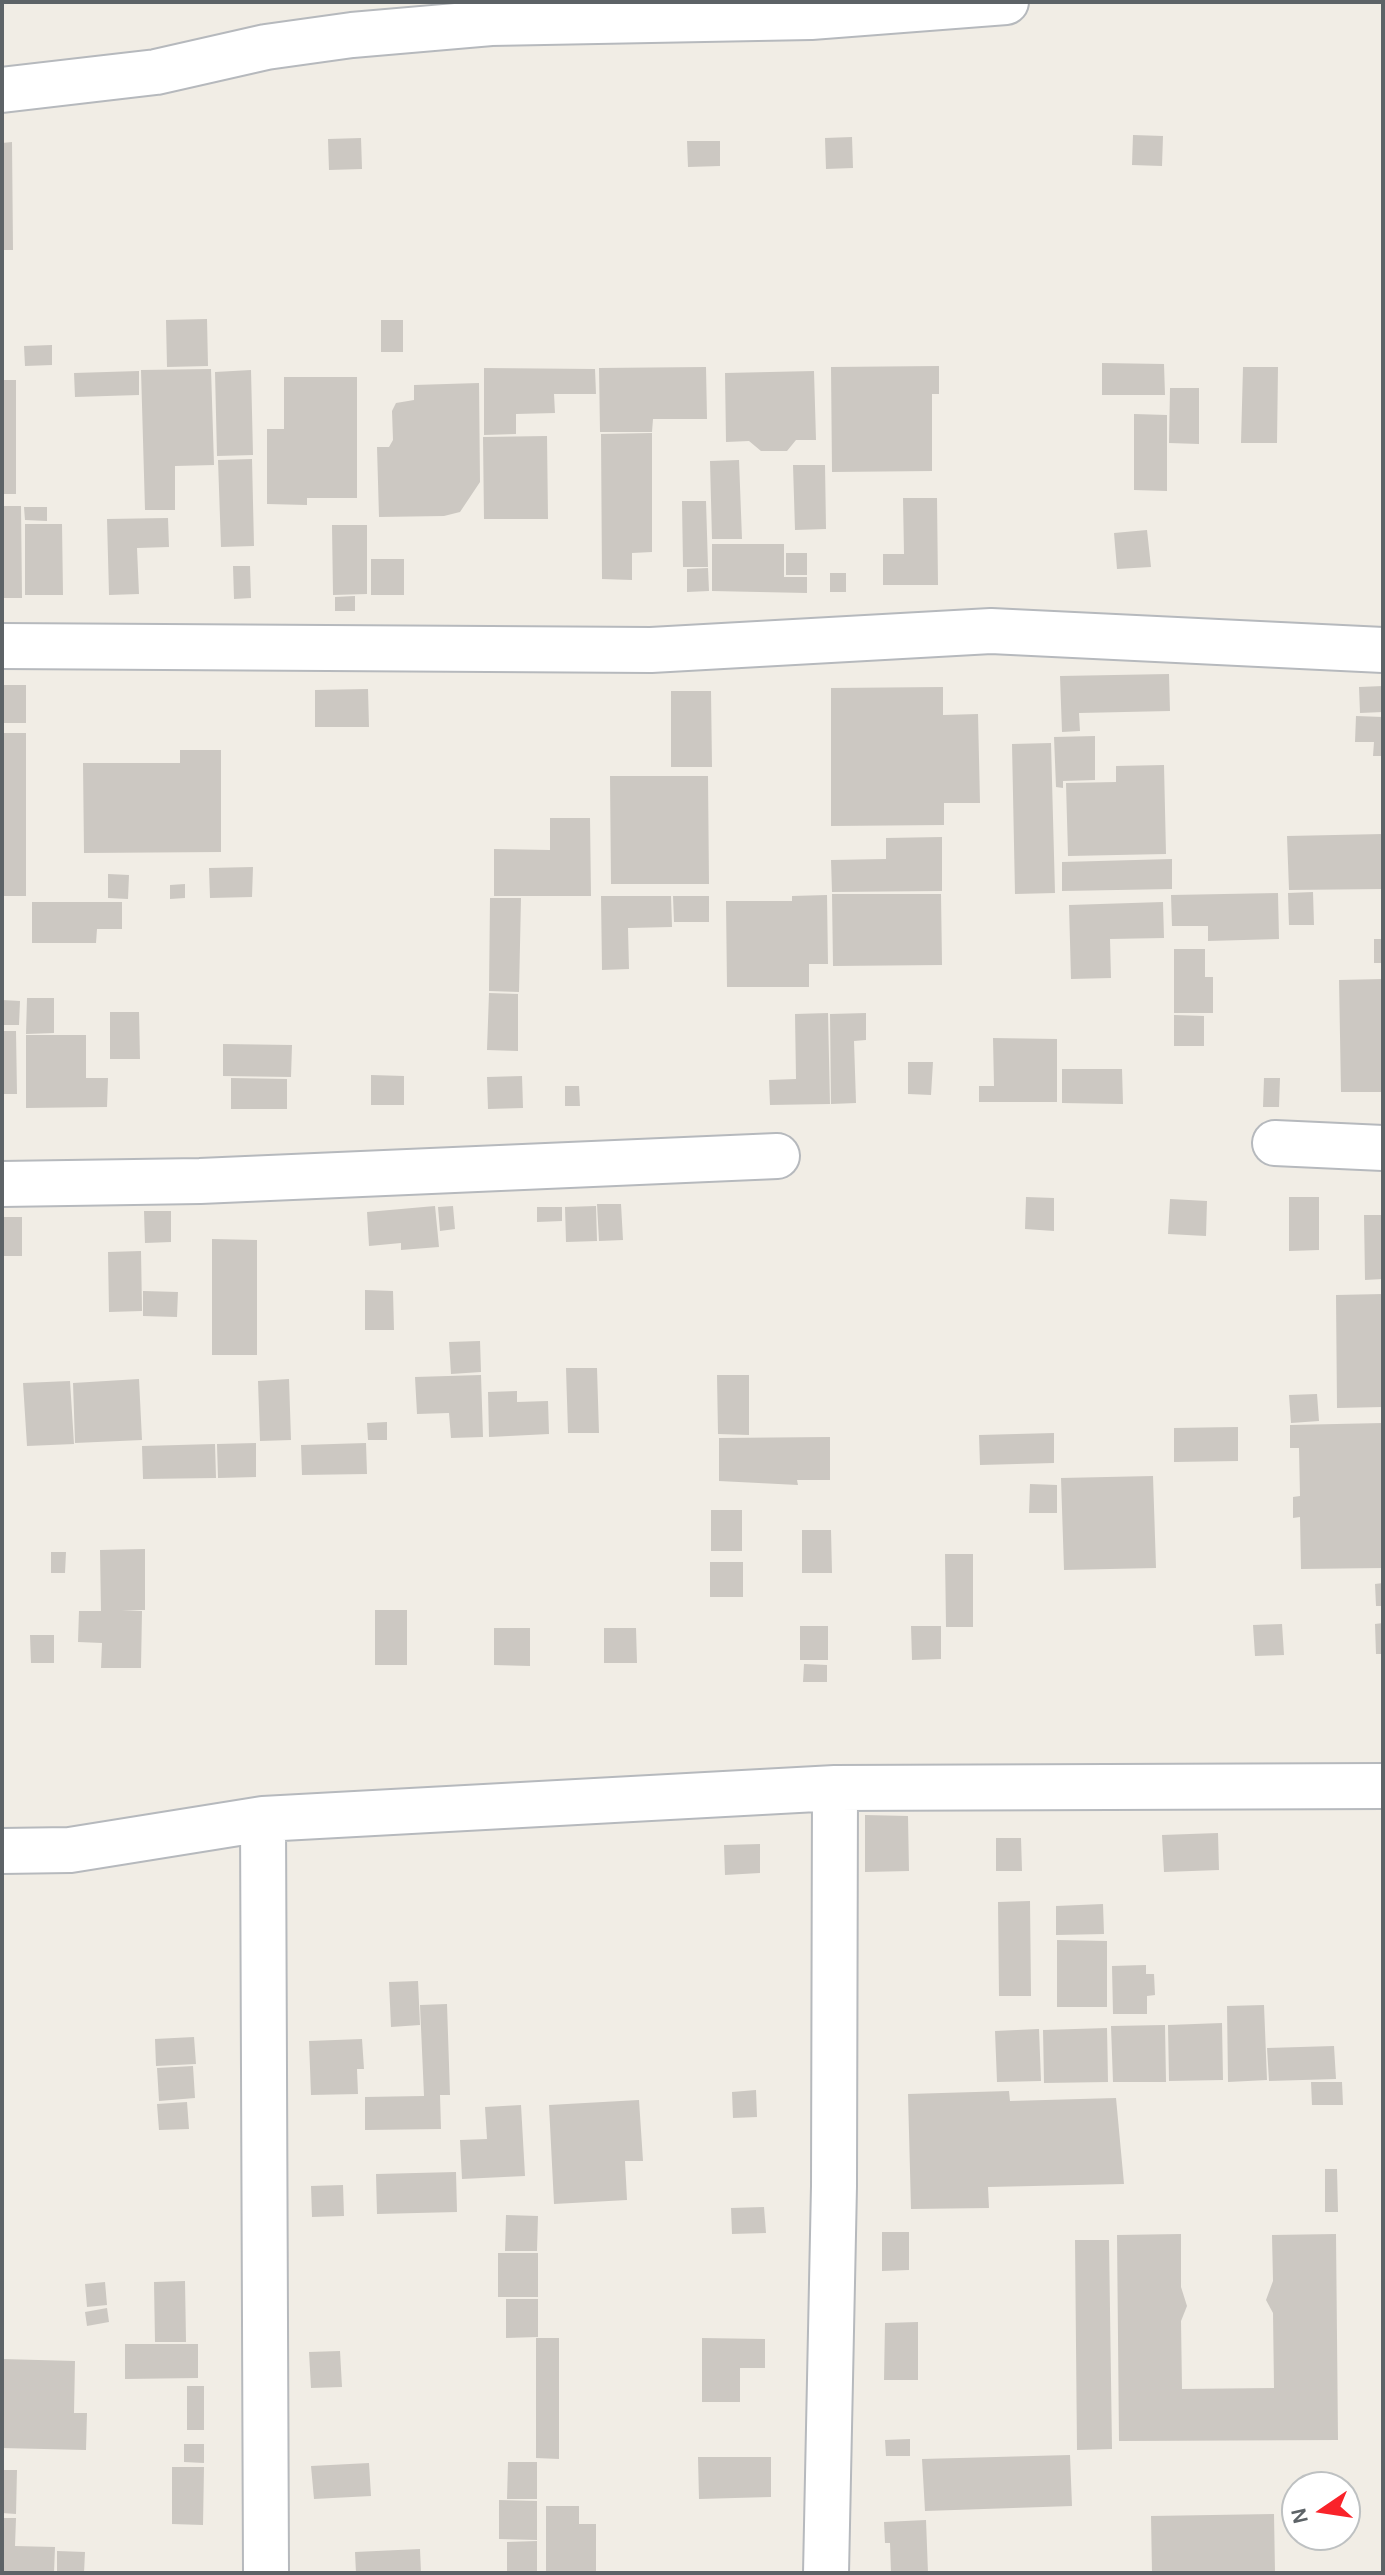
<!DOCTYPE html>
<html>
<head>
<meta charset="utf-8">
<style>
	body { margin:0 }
	#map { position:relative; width:1385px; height:2575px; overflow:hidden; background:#f1ede5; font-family:Karla,sans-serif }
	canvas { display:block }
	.frame { position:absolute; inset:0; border:4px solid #5d6367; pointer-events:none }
	.north { position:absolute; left:1281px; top:2471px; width:80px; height:80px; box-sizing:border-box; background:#fff; border:2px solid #bec1c2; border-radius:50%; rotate:257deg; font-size:22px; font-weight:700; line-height:32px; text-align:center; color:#5d6367 }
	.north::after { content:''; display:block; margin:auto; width:28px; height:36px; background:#f9232a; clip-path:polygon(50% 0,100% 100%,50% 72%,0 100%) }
</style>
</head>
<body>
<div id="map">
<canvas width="1385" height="2575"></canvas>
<div class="frame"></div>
<div class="north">N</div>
</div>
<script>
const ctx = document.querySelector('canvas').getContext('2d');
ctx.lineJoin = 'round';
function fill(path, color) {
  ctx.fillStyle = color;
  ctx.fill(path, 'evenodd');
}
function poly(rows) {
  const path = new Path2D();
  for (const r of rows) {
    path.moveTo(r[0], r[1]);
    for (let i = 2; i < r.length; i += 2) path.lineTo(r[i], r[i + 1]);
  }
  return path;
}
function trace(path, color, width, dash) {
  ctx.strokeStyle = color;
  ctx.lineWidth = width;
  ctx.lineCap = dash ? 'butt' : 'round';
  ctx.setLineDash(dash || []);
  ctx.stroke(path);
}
fill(poly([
	[1133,135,1163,136,1162,166,1132,165],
	[852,137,853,168,826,169,825,138],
	[361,138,362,169,329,170,328,139],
	[687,141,720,141,720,166,688,167],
	[12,142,13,250,2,250,2,143],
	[207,319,208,366,167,367,166,320],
	[381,320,403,320,403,352,381,352],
	[52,345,52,365,25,366,24,346],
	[1102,363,1164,364,1165,395,1102,395],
	[939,366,939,394,932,394,932,471,832,472,831,367],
	[706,367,707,419,653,419,652,432,600,432,599,368],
	[1243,367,1278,367,1277,443,1241,443],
	[484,368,595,369,596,394,554,394,555,413,516,414,516,434,484,435],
	[211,369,214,465,175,466,175,510,145,510,141,370],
	[251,370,253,455,217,456,215,372],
	[139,371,139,395,75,397,74,373],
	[814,371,816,440,796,440,787,451,761,451,749,441,726,442,725,373],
	[284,377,357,377,357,498,307,498,307,505,267,504,267,429,284,429],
	[2,380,16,380,16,494,2,494],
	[479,383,480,482,460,512,444,516,379,517,377,447,389,447,393,440,392,411,396,403,414,400,414,385],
	[1170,388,1199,388,1199,444,1169,443],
	[1134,414,1167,415,1167,491,1134,490],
	[652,433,652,552,632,553,632,580,602,579,601,434],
	[547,436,548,519,484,519,483,437],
	[252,459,254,546,221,547,218,460],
	[739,460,742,539,712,539,710,461],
	[793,465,825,465,826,529,795,530],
	[903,498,937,498,938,585,883,585,883,554,904,554],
	[682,501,706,501,708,567,683,567],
	[2,506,21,506,22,598,2,598],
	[24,507,47,507,47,521,25,520],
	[168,518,169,547,137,548,139,594,109,595,107,519],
	[25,524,62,524,63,595,25,595],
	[332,525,367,525,367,594,333,595],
	[1147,530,1151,567,1117,569,1114,533],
	[712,544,784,544,784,577,807,577,807,593,712,591],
	[786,553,807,553,807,575,786,575],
	[371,559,404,559,404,595,371,595],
	[233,566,250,566,251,598,234,599],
	[708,568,709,591,687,592,687,569],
	[830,573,846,573,846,592,830,592],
	[355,596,355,611,335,611,335,597],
	[1169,674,1170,711,1079,713,1080,731,1062,732,1060,676],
	[2,685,26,685,26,723,2,723],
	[1383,686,1383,712,1360,713,1359,687],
	[943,687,943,715,978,714,980,803,944,803,944,825,831,826,831,688],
	[368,689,369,727,315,727,315,690],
	[671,691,711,691,712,767,671,767],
	[1356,716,1383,717,1383,756,1373,756,1374,742,1355,742],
	[2,733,26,733,26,896,2,896],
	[1095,736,1095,780,1063,781,1063,788,1056,787,1054,737],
	[1051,743,1055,893,1015,894,1012,744],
	[180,750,221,750,221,852,84,853,83,763,180,763],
	[1164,765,1166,854,1068,856,1066,783,1116,782,1116,766],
	[610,776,708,776,709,884,611,884],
	[550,818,590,818,591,896,494,896,494,849,550,850],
	[1383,834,1383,889,1289,890,1287,836],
	[942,837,942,891,832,892,831,860,886,859,886,838],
	[1172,859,1172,889,1062,891,1062,862],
	[253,867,252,897,210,898,209,868],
	[108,874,129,875,128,899,108,898],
	[185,884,185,898,170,899,170,885],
	[1313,892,1314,925,1289,925,1288,893],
	[1278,893,1279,939,1208,941,1208,926,1172,926,1171,895],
	[832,894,941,894,942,965,833,966],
	[827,895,828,964,809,964,809,987,727,987,726,901,792,901,792,896],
	[601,896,671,896,672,927,628,928,629,969,602,970],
	[673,896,709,896,709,922,674,922],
	[490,898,521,898,519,992,489,991],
	[32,902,122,902,122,929,97,929,96,943,32,943],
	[1163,902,1164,938,1110,939,1111,978,1071,979,1069,905],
	[1374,939,1383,939,1383,963,1374,963],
	[1174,949,1205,949,1205,977,1213,977,1213,1013,1174,1013],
	[1383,979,1383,1092,1341,1092,1339,980],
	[489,993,518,994,518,1051,487,1050],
	[27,998,54,998,54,1033,26,1034],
	[2,1000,20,1001,19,1025,2,1025],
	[110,1012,139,1012,140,1059,110,1059],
	[828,1013,830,1104,770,1105,769,1080,796,1079,795,1014],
	[866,1013,866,1040,854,1041,856,1103,831,1104,830,1014],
	[1174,1015,1204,1016,1204,1046,1174,1046],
	[2,1031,16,1031,17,1094,2,1094],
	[26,1035,86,1035,86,1078,108,1078,107,1107,26,1108],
	[993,1038,1057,1039,1057,1102,979,1102,979,1086,994,1086],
	[223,1044,292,1045,291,1077,223,1076],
	[908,1062,933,1062,931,1095,908,1094],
	[1062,1069,1122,1069,1123,1104,1062,1103],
	[371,1075,404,1076,404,1105,371,1105],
	[522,1076,523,1108,488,1109,487,1077],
	[231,1078,287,1079,287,1109,231,1109],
	[1264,1078,1280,1078,1279,1107,1263,1107],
	[565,1086,579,1086,580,1106,565,1106],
	[1026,1197,1054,1198,1054,1231,1025,1229],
	[1289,1197,1319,1197,1319,1250,1289,1251],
	[1170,1199,1207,1201,1206,1236,1168,1234],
	[597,1204,621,1204,623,1240,599,1241],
	[435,1206,439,1247,401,1250,401,1243,369,1246,367,1212],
	[453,1206,455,1229,440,1231,438,1207],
	[596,1206,597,1241,566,1242,565,1207],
	[537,1207,562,1207,562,1221,537,1222],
	[144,1211,171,1211,171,1242,145,1243],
	[1364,1215,1383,1215,1383,1279,1365,1280],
	[2,1217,22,1217,22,1256,2,1256],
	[212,1239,257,1240,257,1355,212,1355],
	[141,1251,142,1311,109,1312,108,1252],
	[365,1290,393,1291,394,1330,365,1330],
	[143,1291,178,1292,177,1317,143,1316],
	[1383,1294,1383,1407,1337,1408,1336,1295],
	[480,1341,481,1372,451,1374,449,1342],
	[566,1368,597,1368,599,1433,568,1433],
	[481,1375,483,1437,451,1438,449,1413,417,1414,415,1377],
	[717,1375,749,1375,749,1435,718,1434],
	[139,1379,142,1440,75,1443,73,1383],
	[289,1379,291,1440,260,1441,258,1381],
	[70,1381,74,1444,27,1446,23,1383],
	[517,1391,517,1402,548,1401,549,1434,489,1437,488,1392],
	[1317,1394,1319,1421,1291,1423,1289,1395],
	[387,1422,387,1440,368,1440,367,1423],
	[1383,1423,1383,1568,1301,1569,1300,1517,1293,1518,1293,1497,1300,1496,1299,1448,1290,1448,1290,1425],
	[1238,1427,1238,1461,1174,1462,1174,1428],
	[1054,1433,1054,1463,980,1465,979,1435],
	[830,1437,830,1480,797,1480,798,1485,719,1481,719,1438],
	[256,1443,256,1477,218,1478,217,1444],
	[366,1443,367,1474,302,1475,301,1445],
	[215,1444,216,1478,143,1479,142,1446],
	[1153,1476,1156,1568,1064,1570,1061,1478],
	[1030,1484,1057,1485,1057,1513,1029,1513],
	[711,1510,742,1510,742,1551,711,1551],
	[802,1530,831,1530,832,1573,802,1573],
	[145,1549,145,1610,122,1610,142,1611,141,1668,101,1668,102,1643,78,1642,79,1611,101,1611,100,1550],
	[51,1552,66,1552,65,1573,51,1573],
	[945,1554,973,1554,973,1627,946,1627],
	[710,1562,743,1562,743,1597,710,1597],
	[1383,1583,1383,1606,1376,1606,1375,1584],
	[375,1610,407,1610,407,1665,375,1665],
	[1383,1623,1383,1654,1376,1654,1375,1624],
	[1282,1624,1284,1655,1255,1656,1253,1625],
	[800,1626,828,1626,828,1660,800,1660],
	[911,1626,941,1626,941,1659,912,1660],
	[494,1628,530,1628,530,1666,494,1665],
	[604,1628,636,1628,637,1663,604,1663],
	[30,1635,54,1635,54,1663,31,1663],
	[804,1664,827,1665,827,1682,803,1682],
	[865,1815,908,1816,909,1871,865,1872],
	[1218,1833,1219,1870,1164,1872,1162,1835],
	[996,1838,1021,1838,1022,1871,996,1871],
	[760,1844,760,1873,725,1875,724,1845],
	[1030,1901,1031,1996,999,1996,998,1902],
	[1103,1904,1104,1934,1056,1935,1056,1906],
	[1057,1940,1107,1941,1107,2007,1057,2007],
	[1146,1965,1146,1974,1154,1974,1155,1995,1147,1996,1147,2014,1113,2014,1112,1966],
	[418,1981,420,2025,391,2027,389,1982],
	[447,2004,450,2095,440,2095,441,2129,365,2130,365,2097,424,2096,420,2005],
	[1264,2005,1267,2080,1228,2082,1227,2006],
	[1222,2023,1223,2080,1169,2081,1168,2025],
	[1165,2025,1166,2082,1113,2082,1111,2026],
	[1107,2028,1108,2082,1044,2083,1043,2030],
	[1039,2029,1041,2081,997,2082,995,2031],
	[194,2037,196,2064,156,2066,155,2039],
	[362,2039,364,2069,357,2069,358,2094,311,2095,309,2041],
	[1334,2046,1336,2079,1269,2081,1267,2048],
	[193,2066,195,2098,159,2101,157,2068],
	[1311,2082,1342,2082,1343,2105,1312,2105],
	[756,2090,757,2117,733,2118,732,2092],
	[1009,2091,1010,2101,1116,2098,1124,2184,988,2187,989,2208,911,2209,908,2094],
	[639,2100,643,2161,625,2161,627,2200,554,2204,549,2105],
	[187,2102,189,2129,159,2130,157,2104],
	[521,2105,525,2176,462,2179,460,2140,487,2139,485,2107],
	[1325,2169,1337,2169,1338,2212,1325,2212],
	[456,2172,457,2212,377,2214,376,2174],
	[343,2185,344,2216,312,2217,311,2186],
	[764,2207,766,2233,732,2234,731,2208],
	[506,2215,538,2216,537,2251,505,2251],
	[882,2232,909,2232,909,2270,882,2271],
	[1181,2234,1181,2287,1187,2306,1181,2321,1182,2389,1274,2388,1273,2313,1266,2300,1273,2281,1272,2235,1336,2234,1338,2440,1119,2441,1117,2235],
	[1075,2240,1109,2240,1112,2449,1077,2450],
	[498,2253,538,2253,538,2297,498,2297],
	[185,2281,186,2342,155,2342,154,2282],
	[105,2282,107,2305,87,2307,85,2284],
	[506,2299,538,2299,538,2337,506,2338],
	[107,2308,109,2322,87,2326,85,2312],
	[918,2322,918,2380,884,2380,885,2323],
	[536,2338,559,2338,559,2459,536,2458],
	[702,2338,765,2339,765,2368,740,2368,740,2402,702,2402],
	[125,2344,198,2344,198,2378,125,2379],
	[340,2351,342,2387,311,2388,309,2352],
	[2,2359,75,2361,74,2413,87,2413,86,2450,2,2448],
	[187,2386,204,2386,204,2430,187,2430],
	[910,2439,910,2456,886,2456,885,2440],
	[184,2444,204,2444,204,2463,184,2462],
	[1070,2455,1072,2506,925,2511,922,2459],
	[698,2457,771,2457,771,2497,699,2499],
	[508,2462,537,2462,537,2499,507,2499],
	[369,2463,371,2496,314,2499,311,2466],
	[172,2467,204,2467,203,2525,172,2524],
	[2,2470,17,2470,16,2514,2,2513],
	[499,2500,537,2501,537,2540,499,2539],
	[546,2506,579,2506,579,2524,596,2524,596,2573,546,2573],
	[1274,2514,1275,2573,1152,2573,1151,2516],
	[2,2518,16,2518,15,2546,55,2547,54,2573,2,2573],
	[926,2520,928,2573,891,2573,890,2543,885,2543,884,2522],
	[537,2541,537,2573,507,2573,507,2542],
	[420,2549,421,2573,356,2573,355,2552],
	[57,2551,85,2552,84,2573,57,2573]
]), '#ccc8c2');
const minor = poly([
	[2,90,156,72,266,47,352,35,491,23,811,17,1006,2],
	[2,646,651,650,991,631,1383,650],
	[1275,1143,1383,1148],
	[2,1184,200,1181,777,1156],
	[263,1819,266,2573],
	[2,1851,70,1850,263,1819,835,1788,1383,1786],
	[826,2573,834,2186,835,1788]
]);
trace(minor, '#b6b9bd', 48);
trace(minor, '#fff', 44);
</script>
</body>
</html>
